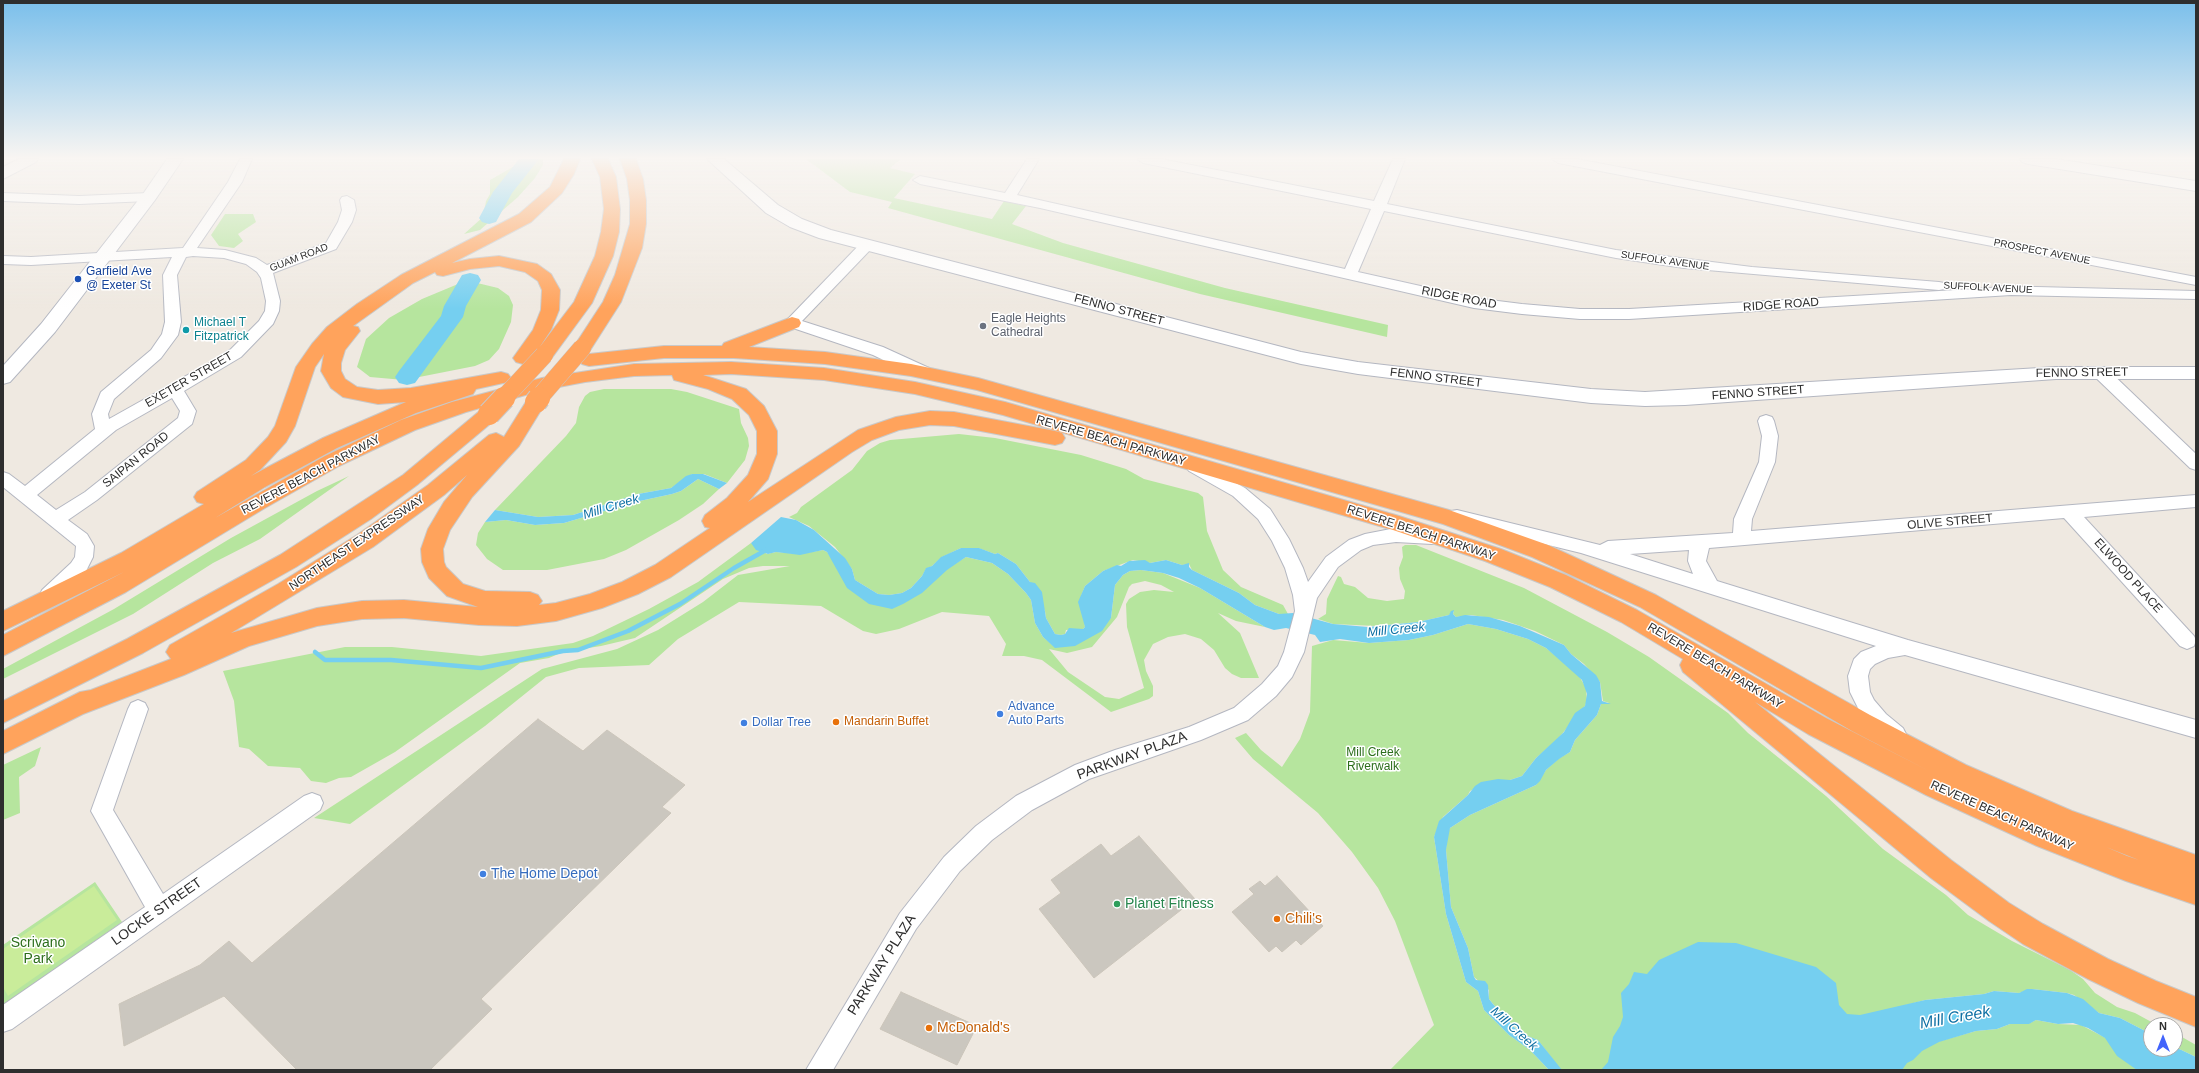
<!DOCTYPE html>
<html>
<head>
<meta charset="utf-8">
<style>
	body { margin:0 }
	#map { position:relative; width:2199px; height:1073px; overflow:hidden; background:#efe9e1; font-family:Helvetica,sans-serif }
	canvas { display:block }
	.frame { position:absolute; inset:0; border:4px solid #2e2e2e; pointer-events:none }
	.north { position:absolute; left:2143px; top:1017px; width:40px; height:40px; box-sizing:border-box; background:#fff; border:1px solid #ababab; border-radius:50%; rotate:0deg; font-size:11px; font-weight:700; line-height:16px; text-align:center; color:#2e2e2e }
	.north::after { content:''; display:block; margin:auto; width:14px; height:18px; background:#4264fb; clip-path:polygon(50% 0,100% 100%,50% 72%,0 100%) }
</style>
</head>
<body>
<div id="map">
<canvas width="2199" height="1073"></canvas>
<div class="frame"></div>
<div class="north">N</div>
</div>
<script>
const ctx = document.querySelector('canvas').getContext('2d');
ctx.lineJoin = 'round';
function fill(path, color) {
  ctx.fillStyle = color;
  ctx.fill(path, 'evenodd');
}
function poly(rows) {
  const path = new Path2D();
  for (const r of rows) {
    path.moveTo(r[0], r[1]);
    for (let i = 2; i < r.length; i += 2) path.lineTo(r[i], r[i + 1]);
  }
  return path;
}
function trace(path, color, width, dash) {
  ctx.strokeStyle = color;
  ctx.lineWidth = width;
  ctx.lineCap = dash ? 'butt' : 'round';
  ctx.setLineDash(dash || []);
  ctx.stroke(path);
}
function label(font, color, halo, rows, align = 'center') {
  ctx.font = font + ' Helvetica,sans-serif';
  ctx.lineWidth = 3;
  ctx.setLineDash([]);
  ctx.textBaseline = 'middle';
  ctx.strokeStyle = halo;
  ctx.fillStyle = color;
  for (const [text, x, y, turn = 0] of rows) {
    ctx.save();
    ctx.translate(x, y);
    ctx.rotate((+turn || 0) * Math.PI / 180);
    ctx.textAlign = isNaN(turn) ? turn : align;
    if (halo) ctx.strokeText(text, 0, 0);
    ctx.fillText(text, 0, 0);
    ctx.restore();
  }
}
fill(poly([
	[521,159,543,159,543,165,535,178,518,197,480,230,464,234,483,217,486,201,490,194,490,180,516,165],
	[806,159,901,159,890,168,915,174,894,198,992,219,1004,201,1026,206,1012,224,1063,243,1225,288,1388,325,1387,337,1200,294,888,208,892,202,850,192],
	[225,214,253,214,256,222,238,234,243,241,234,248,219,246,211,235],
	[469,281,498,288,509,296,513,305,511,322,499,349,489,360,475,366,404,380,370,377,357,367,366,339,389,318,422,299,458,284],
	[604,389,671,389,687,392,739,409,741,423,748,438,749,446,745,460,727,483,704,474,692,474,671,488,638,494,573,515,538,517,495,510,566,436,576,423,579,407,585,396,590,392],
	[959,434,995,438,1081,455,1126,469,1144,479,1198,493,1203,497,1207,531,1223,570,1241,587,1283,605,1288,614,1279,614,1255,605,1239,593,1192,570,1189,564,1182,565,1166,560,1150,563,1133,560,1103,571,1085,586,1081,596,1085,627,1083,629,1066,630,1065,634,1061,635,1055,634,1046,618,1045,611,1030,582,1016,564,998,553,995,554,978,548,961,548,942,557,932,566,926,569,922,576,911,588,902,593,889,595,878,594,855,580,852,569,835,547,809,526,789,517,797,513,801,507,852,470,867,451,880,443,890,440],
	[349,476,260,539,213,563,133,614,3,679,3,669,114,609,231,538,317,491],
	[698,479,719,489,703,504,679,520,626,550,604,559,547,570,503,570,487,559,476,545,478,533,485,522,506,520,535,525,564,523,635,502,672,494,681,491],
	[751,543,767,554,776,552,800,554,823,550,827,552,840,569,888,605,966,557,992,563,1008,574,1026,593,1031,600,1035,623,1043,637,1055,647,1111,618,1115,585,1123,575,1130,571,1141,570,1163,573,1200,588,1265,627,1236,621,1218,613,1240,633,1259,678,1241,678,1232,674,1225,668,1214,650,1201,639,1185,634,1168,637,1153,644,1144,660,1146,671,1153,686,1153,696,1149,699,1111,712,1042,660,1024,656,1002,656,1006,644,989,616,942,612,899,629,876,634,863,631,821,606,739,602,678,639,649,665,579,668,546,677,485,726,350,824,314,818,542,669,617,649,658,630,703,602,738,575,790,566,763,566,749,568,723,579,635,638,601,646,563,652,549,658,520,663,395,752,351,777,339,778,326,783,311,781,300,768,268,766,249,749,239,747,234,701,223,671,345,647,392,647,481,656,573,643,593,636,649,609,698,582],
	[1145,581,1161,585,1174,592,1154,590,1140,592,1129,599,1126,604,1127,627,1144,688,1119,699,1105,697,1068,672,1049,649,1067,653,1092,647,1117,617,1129,587,1132,584],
	[1405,545,1416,545,1524,588,1607,632,1649,657,1728,713,1748,733,1826,796,1883,849,1946,895,1968,915,2012,941,2070,970,2083,979,2095,993,2117,1007,2135,1013,2157,1025,2151,1025,2151,1034,2120,1018,2099,1013,2074,995,2067,993,2032,989,2019,993,1994,991,1984,994,1925,1000,1891,1009,1882,1013,1690,1070,1560,1069,1538,1040,1522,1034,1498,1010,1489,999,1489,990,1474,977,1468,948,1451,907,1446,850,1447,834,1450,828,1470,815,1536,785,1546,770,1558,759,1570,752,1575,740,1597,715,1601,704,1609,703,1603,701,1600,682,1584,664,1571,654,1564,645,1535,631,1503,620,1471,615,1456,617,1453,614,1454,611,1449,615,1418,622,1376,626,1333,624,1318,619,1326,614,1327,599,1338,576,1341,577,1344,584,1355,587,1368,598,1387,601,1404,599,1405,591,1400,579,1399,568,1403,557,1402,547],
	[1468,624,1496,629,1528,639,1546,648,1578,674,1586,688,1587,701,1585,706,1557,740,1536,758,1522,776,1510,780,1490,781,1470,791,1468,795,1443,817,1434,837,1446,914,1466,982,1478,991,1484,1010,1509,1035,1530,1050,1549,1070,1390,1070,1434,1025,1395,921,1378,888,1352,852,1318,813,1253,759,1235,738,1246,733,1261,750,1282,767,1300,739,1310,712,1312,646,1333,640,1369,643,1409,640,1433,635],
	[41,747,35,766,19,777,20,813,3,820,3,765],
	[95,882,122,922,3,1006,3,945],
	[2036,1020,2058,1024,2081,1025,2167,1070,1837,1070,1976,1031,1997,1029,2010,1024,2028,1024],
	[2175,1033,2196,1045,2196,1057,2175,1047]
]), '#b6e59e');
fill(poly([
	[94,886,117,920,8,996,3,987,3,949]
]), '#c9ec9a');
fill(poly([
	[692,474,703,474,727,483,719,489,698,479,681,491,672,494,635,502,564,523,535,525,506,520,485,522,495,510,538,517,573,515,638,494,671,488,686,476],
	[781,517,796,520,814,530,845,558,852,569,855,580,878,594,889,595,902,593,911,588,922,576,926,568,932,566,941,557,961,548,979,548,995,554,998,553,1016,564,1030,582,1035,583,1042,592,1046,618,1055,634,1061,635,1065,634,1069,628,1083,629,1085,627,1078,602,1085,586,1103,571,1117,565,1121,566,1129,561,1145,560,1150,563,1166,560,1182,565,1189,563,1189,567,1192,570,1239,593,1255,605,1279,614,1293,613,1333,624,1368,627,1418,622,1449,615,1451,611,1454,610,1453,614,1456,617,1465,615,1489,617,1520,626,1564,645,1571,654,1596,675,1600,682,1602,701,1611,704,1601,704,1597,715,1575,740,1570,752,1559,759,1546,770,1540,781,1536,785,1470,815,1450,828,1446,850,1451,907,1468,948,1474,977,1476,980,1485,981,1488,985,1489,999,1493,1004,1515,1028,1522,1034,1538,1040,1562,1070,1549,1070,1530,1050,1509,1035,1484,1010,1478,991,1466,982,1446,914,1434,837,1439,821,1468,795,1475,786,1481,782,1498,779,1510,780,1522,776,1536,758,1564,732,1575,713,1585,706,1587,694,1582,680,1546,648,1528,639,1496,629,1468,624,1433,635,1409,640,1369,643,1340,639,1320,642,1315,635,1286,628,1274,630,1265,627,1200,588,1179,578,1163,573,1141,570,1130,571,1123,575,1115,585,1111,618,1102,631,1075,646,1055,648,1043,637,1035,623,1031,600,1026,593,1008,574,992,563,966,557,947,570,922,593,903,604,892,609,869,604,847,588,827,552,823,550,800,555,776,552,768,554,756,550,751,543],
	[1698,942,1736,943,1816,967,1836,983,1839,1005,1847,1014,1860,1015,1925,1000,1984,994,1994,991,2019,993,2027,989,2032,989,2067,993,2083,999,2099,1013,2120,1018,2151,1034,2151,1049,2175,1049,2175,1047,2196,1057,2196,1070,2137,1070,2117,1056,2105,1038,2088,1028,2073,1023,2058,1024,2036,1020,2029,1024,2010,1024,1997,1029,1976,1031,1939,1042,1922,1051,1913,1060,1907,1063,1902,1070,1601,1070,1608,1062,1613,1037,1620,1026,1623,1017,1621,993,1629,984,1634,972,1647,974,1659,960]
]), '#75cff0');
trace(poly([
	[315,652,325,660,391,660,481,668,563,651,578,650,628,631,680,604,734,568,766,550]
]), '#75cff0', 4.5);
fill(poly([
	[519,159,539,159,512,193,496,222,489,224,482,222,479,218,493,192,519,159],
	[470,273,478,275,481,280,466,306,463,317,415,383,407,385,399,383,395,377,399,371,441,316,444,306,462,275,470,273]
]), '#75cff0');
const building = poly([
	[538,719,583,751,607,730,685,785,662,807,671,813,481,999,492,1009,430,1070,297,1070,224,996,124,1046,119,1004,200,965,229,941,252,963,538,719],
	[1139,836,1195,899,1094,978,1039,909,1061,893,1051,880,1101,844,1111,856,1139,836],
	[1277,876,1323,926,1301,945,1296,940,1282,952,1276,946,1269,952,1232,912,1254,894,1249,889,1260,881,1265,886,1277,876],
	[901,992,977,1026,957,1065,880,1029,901,992]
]);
fill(building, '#cbc7bf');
trace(building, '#cbc5ba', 1);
const street = poly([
	[240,159,252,159,242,182,197,248,225,250,256,258,267,265,326,243,338,222,342,210,340,200,342,197,347,196,354,200,356,210,352,222,336,249,273,273,280,301,279,311,273,324,241,357,184,391,196,411,192,424,97,500,68,520,87,534,94,546,93,557,85,573,56,600,49,602,42,600,40,595,42,590,71,563,75,557,76,546,3,487,3,472,9,474,25,486,95,429,92,414,101,392,151,350,162,334,165,322,163,275,172,257,31,265,3,264,3,256,31,257,183,248,228,182,240,159],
	[193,256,224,258,246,264,257,272,261,278,266,301,265,311,259,321,231,349,209,363,109,419,108,414,114,399,161,358,178,335,181,322,177,275,186,257,193,256],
	[172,398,180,411,178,418,85,492,56,510,37,495,116,430,172,398],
	[1027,159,1039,159,1017,195,1345,269,1371,209,1143,163,1137,159,1161,159,1374,201,1393,159,1405,159,1387,204,1616,250,1752,267,1939,282,1944,283,1946,286,1944,289,1939,290,1684,268,1616,258,1384,211,1358,272,1474,298,1522,304,1580,309,1629,309,1991,288,1997,286,2196,291,2196,299,2011,295,1629,319,1580,319,1522,314,1474,308,1040,208,920,184,913,180,920,176,1005,193,1027,159],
	[1552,159,1577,159,2196,277,2196,285,1558,163,1552,159],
	[3,193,79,196,149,193,156,197,149,201,79,204,3,201,3,193],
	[867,241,872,242,874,245,872,248,802,321,883,347,929,368,931,372,929,376,917,376,873,355,787,326,784,323,862,242,867,241],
	[2100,367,2106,368,2196,454,2196,470,2190,468,2094,376,2092,372,2094,368,2100,367],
	[1766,415,1772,417,1774,421,1778,436,1775,462,1752,519,1751,531,2196,495,2196,507,2084,517,2194,636,2196,640,2194,646,2187,649,2180,646,2064,518,1709,548,1706,561,1717,581,1908,640,2196,720,2196,738,1905,655,1888,658,1875,664,1870,669,1868,676,1870,692,1874,700,1886,714,1903,728,1906,734,1903,740,1896,743,1889,740,1872,726,1860,712,1850,692,1848,676,1854,659,1861,652,1876,646,1581,553,1451,521,1448,516,1451,511,1457,510,1600,545,1608,541,1733,533,1734,519,1759,462,1762,436,1758,421,1760,417,1766,415],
	[1689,550,1688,561,1693,574,1630,554,1689,550],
	[1195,461,1245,488,1270,509,1289,539,1303,568,1308,582,1326,557,1349,540,1365,534,1396,528,1432,530,1438,532,1441,537,1438,542,1432,544,1396,542,1373,545,1361,550,1338,567,1317,598,1304,652,1292,677,1276,696,1248,720,1201,740,1089,779,1032,810,992,840,960,871,916,929,833,1070,806,1070,900,913,944,857,976,826,1016,796,1075,765,1115,750,1189,727,1234,708,1262,684,1278,666,1284,652,1295,611,1293,595,1285,568,1272,541,1258,519,1233,496,1189,471,1186,467,1189,463,1195,461],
	[138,700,145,703,148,709,113,810,163,894,304,796,312,793,320,796,323,803,320,810,12,1029,3,1032,3,1005,145,907,91,811,128,709,131,703,138,700]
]);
const secondary = poly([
	[19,159,38,159,36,162,3,179,3,167,19,159],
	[167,159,183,159,155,200,55,332,10,382,3,384,3,366,41,324,143,194,167,159],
	[707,159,724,159,778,205,802,219,831,230,1301,352,1358,362,1591,389,1645,392,2056,367,2196,367,2196,379,2056,379,1685,405,1645,406,1591,403,1358,374,1301,364,819,238,790,227,766,213,707,159],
	[2020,159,2056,159,2196,181,2196,191,2028,164,2022,162,2020,159]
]);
const highway = poly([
	[564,159,580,159,574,174,562,193,531,222,452,263,470,259,499,256,537,264,551,274,560,290,559,310,551,330,539,348,574,302,595,256,601,232,604,209,600,177,592,159,608,159,616,177,620,209,619,232,613,256,592,303,551,359,544,361,537,359,535,355,530,362,523,364,516,362,513,358,533,330,541,310,542,290,538,281,525,272,499,266,470,269,443,276,437,275,435,272,413,283,353,326,358,327,360,331,345,350,341,363,341,371,345,379,357,387,378,390,411,388,501,372,508,374,511,378,508,382,476,389,473,394,416,413,337,448,265,487,215,518,325,456,401,420,452,402,542,378,634,364,731,362,824,368,915,382,1005,402,1399,516,1501,549,1566,575,1637,610,1826,718,1931,772,1852,731,1640,607,1532,557,1443,524,977,390,911,376,825,364,734,358,664,358,589,366,582,364,579,360,582,356,589,354,664,346,722,346,724,343,792,317,799,319,801,323,799,327,749,347,825,352,911,364,978,378,1449,510,1548,545,1656,595,1870,715,1966,765,2072,811,2196,855,2196,905,2126,881,2037,846,1926,795,1808,734,1755,702,1951,860,2009,903,2043,924,2108,959,2156,981,2196,997,2196,1027,2138,1003,2088,979,2023,944,1989,921,1931,878,1683,672,1680,665,1683,659,1621,622,1550,587,1485,561,1393,530,1003,415,915,394,824,380,731,374,703,375,746,389,764,406,777,431,777,454,768,479,748,502,858,430,896,417,930,411,954,412,1055,431,1062,433,1065,438,1062,443,1055,445,954,426,930,425,899,430,872,440,852,452,671,577,638,594,602,608,556,621,517,626,479,625,404,618,362,619,317,626,249,646,184,675,83,714,3,754,3,731,80,692,91,690,171,659,166,652,170,645,278,584,357,535,428,485,489,435,496,433,504,437,529,397,536,395,543,397,546,402,519,446,472,497,450,530,443,549,444,562,446,567,463,584,485,591,530,592,538,595,542,601,539,605,556,603,590,594,622,582,655,565,710,528,705,527,702,521,705,515,727,498,748,475,757,454,757,431,749,415,732,399,708,389,674,380,672,375,634,376,585,382,543,390,466,412,415,430,339,466,265,508,126,592,3,656,3,635,124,572,3,631,3,611,121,553,204,504,197,502,194,497,197,492,246,460,268,437,275,426,296,367,312,344,327,327,357,304,401,275,519,214,550,187,564,159],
	[324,354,321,371,331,388,343,397,378,404,406,402,323,438,251,476,260,470,286,442,295,426,315,367,324,354],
	[467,475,444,502,428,529,421,549,422,562,429,578,447,596,478,607,404,600,362,601,317,608,231,633,373,547,444,495,467,475],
	[2106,847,2139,860,2127,856,2106,847],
	[620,159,636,159,643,179,646,200,646,224,642,248,621,302,589,352,582,354,575,352,573,348,603,302,615,275,630,224,630,200,627,179,620,159],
	[489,407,496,409,499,414,496,419,417,485,371,519,296,567,143,653,3,723,3,701,127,639,280,555,403,475,482,409,489,407]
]);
trace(street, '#b4b7c1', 2);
trace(secondary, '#b4b7c1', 2);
trace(highway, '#c9c9c9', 2);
fill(street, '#fff');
fill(secondary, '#fff');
fill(highway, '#ffa35c');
const highwayBridgeFar1 = poly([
	[503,399,544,355],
	[538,399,582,348]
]);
const highwayBridge = poly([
	[536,402,539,398],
	[489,414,504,398]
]);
trace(highwayBridgeFar1, '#c9c9c9', 19, []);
trace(highwayBridge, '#c9c9c9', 24, []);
trace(highwayBridgeFar1, '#ffa35c', 18);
trace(highwayBridge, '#ffa35c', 22);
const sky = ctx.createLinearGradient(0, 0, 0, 309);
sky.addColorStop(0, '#7abfeb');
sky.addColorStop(0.51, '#f8f5f2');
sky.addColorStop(1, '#f8f5f200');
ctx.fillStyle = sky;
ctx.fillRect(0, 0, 2199, 309);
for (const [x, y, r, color] of [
	[78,279,4,"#1a4fb4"],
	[983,326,4,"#6b7280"],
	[186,330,4,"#0f9aa8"],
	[1000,714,4,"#3f7fe0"],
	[836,722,4,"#e8710a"],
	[744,723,4,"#3f7fe0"],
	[483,874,4,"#3f7fe0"],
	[1117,904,4,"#2e9e5b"],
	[1277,919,4,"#e8710a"],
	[929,1028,4,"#e8710a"]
]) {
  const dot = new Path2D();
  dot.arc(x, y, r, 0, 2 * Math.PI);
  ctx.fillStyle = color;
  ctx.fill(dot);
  trace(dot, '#fff', 1.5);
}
label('10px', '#2e2e2e', '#fff', [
	["PROSPECT AVENUE",2042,252,11],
	["GUAM ROAD",299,258,-21],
	["SUFFOLK AVENUE",1665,261,8],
	["SUFFOLK AVENUE",1988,288,3]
]);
label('12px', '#164399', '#fff', [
	["Garfield Ave",86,272],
	["@ Exeter St",86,286]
], 'left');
label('12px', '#2e2e2e', '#fff', [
	["RIDGE ROAD",1459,298,11],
	["RIDGE ROAD",1781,305,-4],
	["FENNO STREET",1119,310,15],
	["FENNO STREET",2082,373,-1],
	["FENNO STREET",1436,378,7],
	["EXETER STREET",189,380,-30],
	["FENNO STREET",1758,393,-4],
	["REVERE BEACH PARKWAY",1111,441,16],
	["SAIPAN ROAD",136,460,-39],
	["REVERE BEACH PARKWAY",311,475,-28],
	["OLIVE STREET",1950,522,-5],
	["REVERE BEACH PARKWAY",1421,533,18],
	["NORTHEAST EXPRESSWAY",357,543,-34],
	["ELWOOD PLACE",2128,576,48],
	["REVERE BEACH PARKWAY",1715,666,31],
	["REVERE BEACH PARKWAY",2002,816,24]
]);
label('12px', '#5b616d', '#fff', [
	["Eagle Heights",991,319],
	["Cathedral",991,333]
], 'left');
label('12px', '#0d838f', '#fff', [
	["Michael T",194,323],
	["Fitzpatrick",194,337]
], 'left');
label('12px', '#366cbe', '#fff', [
	["Advance",1008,707],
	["Auto Parts",1008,721],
	["Dollar Tree",752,723]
], 'left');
label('12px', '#c56008', '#fff', [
	["Mandarin Buffet",844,722]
], 'left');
label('12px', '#2c6e1b', '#fff', [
	["Mill Creek",1373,753],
	["Riverwalk",1373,767]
]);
label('italic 13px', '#0d6fa3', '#fff', [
	["Mill Creek",611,507,-17],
	["Mill Creek",1396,630,-6],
	["Mill Creek",1514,1029,42]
]);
label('14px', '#2e2e2e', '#fff', [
	["PARKWAY PLAZA",1132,756,-20],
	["LOCKE STREET",157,912,-35],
	["PARKWAY PLAZA",882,965,-58]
]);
label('14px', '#366cbe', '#fff', [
	["The Home Depot",491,874]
], 'left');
label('14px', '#27864d', '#fff', [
	["Planet Fitness",1125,904]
], 'left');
label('14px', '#c56008', '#fff', [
	["Chili's",1285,919],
	["McDonald's",937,1028]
], 'left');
label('14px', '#2c6e1b', '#fff', [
	["Scrivano",38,943],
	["Park",38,959]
]);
label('italic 16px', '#0d6fa3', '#fff', [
	["Mill Creek",1955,1018,-10]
]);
</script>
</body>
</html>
